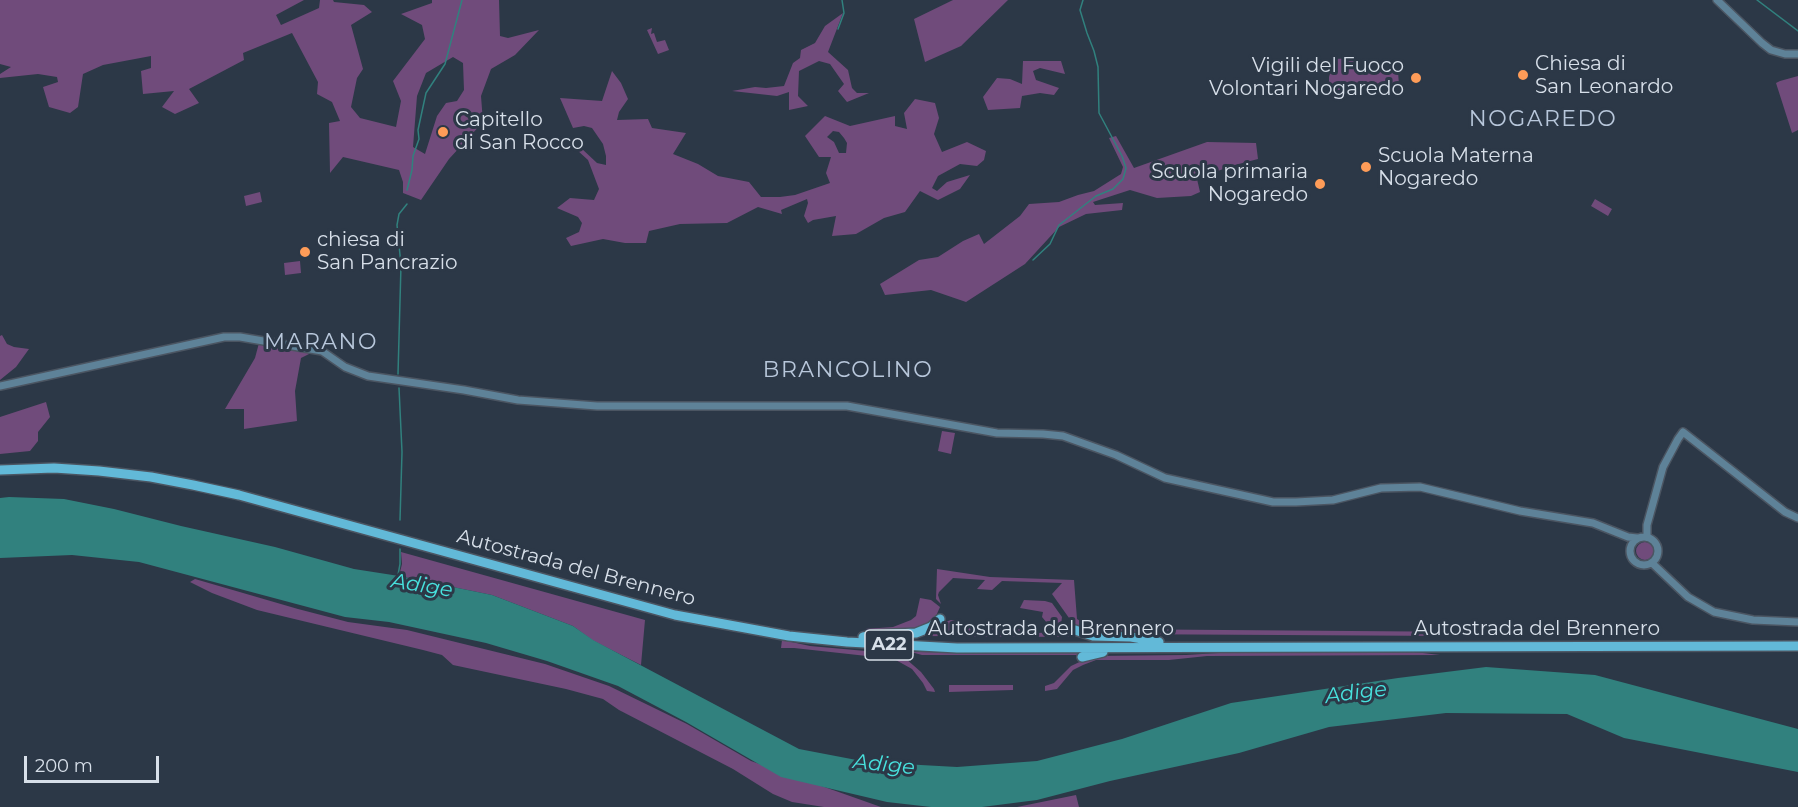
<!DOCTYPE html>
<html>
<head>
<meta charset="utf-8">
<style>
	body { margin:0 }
	#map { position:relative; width:1798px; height:807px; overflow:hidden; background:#2c3847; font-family:Montserrat,sans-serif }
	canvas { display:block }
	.scale { position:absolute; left:24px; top:756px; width:135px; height:27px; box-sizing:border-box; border:3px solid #d7dfe9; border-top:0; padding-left:8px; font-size:18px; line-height:21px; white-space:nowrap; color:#d7dfe9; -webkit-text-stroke:4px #2c3847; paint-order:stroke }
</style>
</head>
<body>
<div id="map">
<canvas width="1798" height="807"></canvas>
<div class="scale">200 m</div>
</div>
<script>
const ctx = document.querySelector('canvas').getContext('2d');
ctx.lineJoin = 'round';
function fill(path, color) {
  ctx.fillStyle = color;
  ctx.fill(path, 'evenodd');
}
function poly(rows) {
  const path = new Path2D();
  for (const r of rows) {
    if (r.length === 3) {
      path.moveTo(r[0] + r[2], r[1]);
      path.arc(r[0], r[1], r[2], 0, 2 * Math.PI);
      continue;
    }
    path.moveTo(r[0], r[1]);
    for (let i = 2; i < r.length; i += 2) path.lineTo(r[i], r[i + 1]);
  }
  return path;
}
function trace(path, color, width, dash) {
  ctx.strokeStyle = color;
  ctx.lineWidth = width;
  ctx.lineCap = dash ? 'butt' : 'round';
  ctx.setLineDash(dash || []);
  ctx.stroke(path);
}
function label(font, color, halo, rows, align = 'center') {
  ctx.font = font + ' Montserrat,sans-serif';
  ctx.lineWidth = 6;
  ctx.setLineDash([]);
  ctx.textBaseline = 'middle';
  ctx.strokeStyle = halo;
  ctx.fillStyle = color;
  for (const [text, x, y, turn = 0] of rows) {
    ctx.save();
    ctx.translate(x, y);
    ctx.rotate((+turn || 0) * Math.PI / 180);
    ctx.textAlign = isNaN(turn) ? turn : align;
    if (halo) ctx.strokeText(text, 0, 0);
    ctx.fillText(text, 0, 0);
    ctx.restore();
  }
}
fill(poly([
	[0,0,304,0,276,15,281,25,319,8,320,0,333,0,334,2,364,5,372,12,351,25,363,69,357,78,351,107,360,118,396,127,401,101,393,81,425,39,422,25,401,14,432,3,432,0,499,0,500,36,508,38,539,30,515,55,491,69,481,96,483,122,449,159,421,200,403,193,403,182,399,170,343,157,330,173,329,123,340,121,332,102,317,94,318,82,292,33,243,53,244,60,189,89,199,103,175,114,162,107,174,91,143,94,141,71,151,68,151,56,103,65,83,74,78,107,70,113,49,107,43,87,58,82,57,77,38,74,0,78,0,74,11,67,0,64],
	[453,57,463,63,464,90,457,101,446,103,437,116,425,154,413,147,417,96,426,73],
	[953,0,1008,0,961,46,925,62,914,19],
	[843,13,828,52,848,70,852,88,857,93,869,93,847,102,838,91,844,84,830,64,819,61,799,71,798,96,808,106,789,110,789,92,777,96,732,91,755,87,766,88,784,86,793,63,800,58,801,50,815,43,825,26],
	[652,28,651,34,654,33,657,42,665,40,669,50,658,54,647,30],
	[1356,58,1357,72,1386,70,1398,72,1399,85,1350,90,1329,90,1329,77,1334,59],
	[1023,61,1061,61,1065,74,1040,68,1033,71,1036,80,1059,88,1054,95,1040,93,1022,96,1020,108,988,110,983,97,997,78,1010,79,1022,84],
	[612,71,621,83,628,99,619,112,617,120,648,119,652,128,686,133,673,154,698,164,718,176,749,182,761,197,780,197,795,195,830,183,826,173,831,157,819,157,805,136,825,116,850,126,895,116,895,126,907,129,904,113,915,99,935,103,939,118,934,134,942,152,967,142,986,151,984,160,977,166,960,164,938,176,932,188,937,191,947,182,970,175,960,189,938,200,920,191,905,212,884,218,856,234,832,236,836,216,813,220,808,223,804,216,808,203,807,199,781,210,782,214,758,207,727,223,680,224,649,231,646,243,625,243,603,239,571,246,566,238,579,232,582,223,578,217,557,208,570,198,594,200,599,189,588,160,577,150,580,147,597,163,606,165,606,156,603,144,592,128,584,126,573,128,560,98,602,101],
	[833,131,839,132,844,138,847,143,846,153,839,153,834,142,827,137],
	[1798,76,1798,130,1792,133,1776,83,1780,81],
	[1116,136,1134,168,1207,142,1256,143,1258,159,1231,166,1197,179,1200,192,1191,196,1157,198,1130,190,1093,202,1095,205,1123,203,1122,210,1086,214,1059,227,1025,264,966,302,931,290,885,295,880,284,919,260,938,257,963,241,979,234,984,244,1020,216,1029,204,1059,202,1078,195,1094,191,1121,174,1123,167,1109,138],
	[260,192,262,202,246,206,244,196],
	[1595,199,1612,209,1608,216,1591,206],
	[300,261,301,273,285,275,284,263],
	[2,335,7,344,14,347,29,349,16,367,0,380,0,336],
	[259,343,313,352,301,358,295,391,297,421,244,429,244,409,225,409,255,358],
	[46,402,50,417,38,432,38,441,30,451,0,454,0,417],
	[942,431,955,433,951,454,938,451],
	[1645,551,9],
	[401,552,645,620,641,665,592,640,573,626,492,595,399,576,402,564],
	[937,569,990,577,1074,580,1077,619,1085,624,1098,629,1480,632,1451,636,1105,634,1077,628,1074,625,1052,594,1062,583,1002,581,992,590,977,589,985,580,953,578,939,592,938,595,941,604,936,599],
	[195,579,298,609,348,622,407,630,545,664,609,686,687,724,751,761,881,807,824,807,792,802,773,794,733,769,619,710,603,699,566,689,453,665,442,655,423,650,257,610,212,593,190,582],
	[920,598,931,600,940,607,936,616,925,628,894,632,865,629,893,627,911,620,916,616],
	[1024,600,1045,601,1052,603,1062,617,1061,625,1046,628,1047,623,1042,617,1043,612,1020,608],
	[951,620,959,622,972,627,1001,626,1038,633,1067,631,1079,635,1069,637,922,636,922,634,942,623],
	[782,640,810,646,888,653,905,658,921,672,934,689,935,692,927,691,923,683,912,669,894,659,794,648,781,648],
	[1406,651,1440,655,1207,656,1169,660,1096,660,1083,665,1073,670,1057,689,1045,691,1045,686,1054,683,1071,666,1088,658,1096,656,1186,655,1235,652],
	[911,652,1081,653,1082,655,922,655],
	[949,685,1013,685,1013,690,949,692],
	[1076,795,1079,807,1017,807]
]), '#704b7b');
fill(poly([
	[9,497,64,499,114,509,181,526,275,547,354,569,399,576,492,595,573,626,593,640,799,749,867,762,957,767,1037,761,1122,739,1231,703,1398,678,1486,667,1595,675,1798,729,1798,772,1624,738,1567,714,1446,713,1329,727,1239,753,1110,781,1037,800,982,807,931,807,887,802,781,777,686,722,618,686,547,661,486,643,389,622,345,617,139,562,72,555,0,558,0,498]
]), '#31817e');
trace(poly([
	[1757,0,1798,31],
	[838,29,844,13,842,0],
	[407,190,412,170,413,156,419,139,418,130,426,93,445,64,462,0],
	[1033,260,1050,244,1059,225,1096,196,1113,189,1123,179,1126,168,1122,156,1099,113,1098,67,1094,51,1087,33,1080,10,1083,0],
	[398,374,401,265,397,225,399,214,407,204],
	[399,388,402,452,400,520],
	[398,575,400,564,400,549]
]), '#31817e', 1.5);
const secondary = poly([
	[1717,0,1762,43,1771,50,1785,54,1798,54],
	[0,386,224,337,240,337,322,351,345,367,368,376,464,390,518,400,597,406,847,406,997,433,1043,434,1063,436,1116,455,1165,478,1273,502,1296,502,1333,500,1381,488,1420,487,1520,511,1593,523,1628,537,1637,538],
	[1644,551,14],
	[1647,537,1647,525,1663,467,1678,439,1683,432,1785,512,1798,518],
	[1652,563,1688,597,1714,612,1753,620,1798,622]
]);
const highway = poly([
	[0,470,54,468,99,471,151,477,193,485,239,495,675,615,789,636,847,642,957,648,1798,646],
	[1075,630,1093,636,1131,637,1159,642],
	[863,637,874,635,916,633,931,627,940,619],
	[884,650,906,655],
	[1082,657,1103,652]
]);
trace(secondary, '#4b5562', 10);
trace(highway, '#4b5562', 12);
trace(secondary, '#5e8298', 7);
trace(highway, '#62b9d8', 9);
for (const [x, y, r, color] of [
	[1523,75,6,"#fe9c58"],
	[1416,78,6,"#fe9c58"],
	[443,132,6,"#fe9c58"],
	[1366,167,6,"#fe9c58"],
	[1320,184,6,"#fe9c58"],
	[305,252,6,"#fe9c58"]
]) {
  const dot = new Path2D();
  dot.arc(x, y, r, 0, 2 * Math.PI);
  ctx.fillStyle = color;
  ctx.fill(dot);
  trace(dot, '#2c3847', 2);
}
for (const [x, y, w] of [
	[889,645,48]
]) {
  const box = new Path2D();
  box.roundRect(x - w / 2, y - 15, w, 30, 4.5);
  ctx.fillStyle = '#2c3847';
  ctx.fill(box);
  trace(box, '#d7dfe9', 1.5);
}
label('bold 18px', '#d7dfe9', null, [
	["A22",889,645]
]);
label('20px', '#d7dfe9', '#2c3847', [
	["Chiesa di",1535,64],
	["San Leonardo",1535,87],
	["Vigili del Fuoco",1404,66,"right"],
	["Volontari Nogaredo",1404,89,"right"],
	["Capitello",455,120],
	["di San Rocco",455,143],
	["Scuola Materna",1378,156],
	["Nogaredo",1378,179],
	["Scuola primaria",1308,172,"right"],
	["Nogaredo",1308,195,"right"],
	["chiesa di",317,240],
	["San Pancrazio",317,263]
], 'left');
label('20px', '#d7dfe9', '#2c3847', [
	["Autostrada del Brennero",576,568,15],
	["Autostrada del Brennero",1051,629],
	["Autostrada del Brennero",1537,629]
]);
label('italic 21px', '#48e2de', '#2c3847', [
	["Adige",422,586,9],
	["Adige",1356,693,-7],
	["Adige",884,765,6]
]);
ctx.letterSpacing = '1.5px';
label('22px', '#b8c7db', '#2c3847', [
	["NOGAREDO",1543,120],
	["MARANO",321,343],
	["BRANCOLINO",848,371]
]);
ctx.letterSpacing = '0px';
</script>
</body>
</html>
